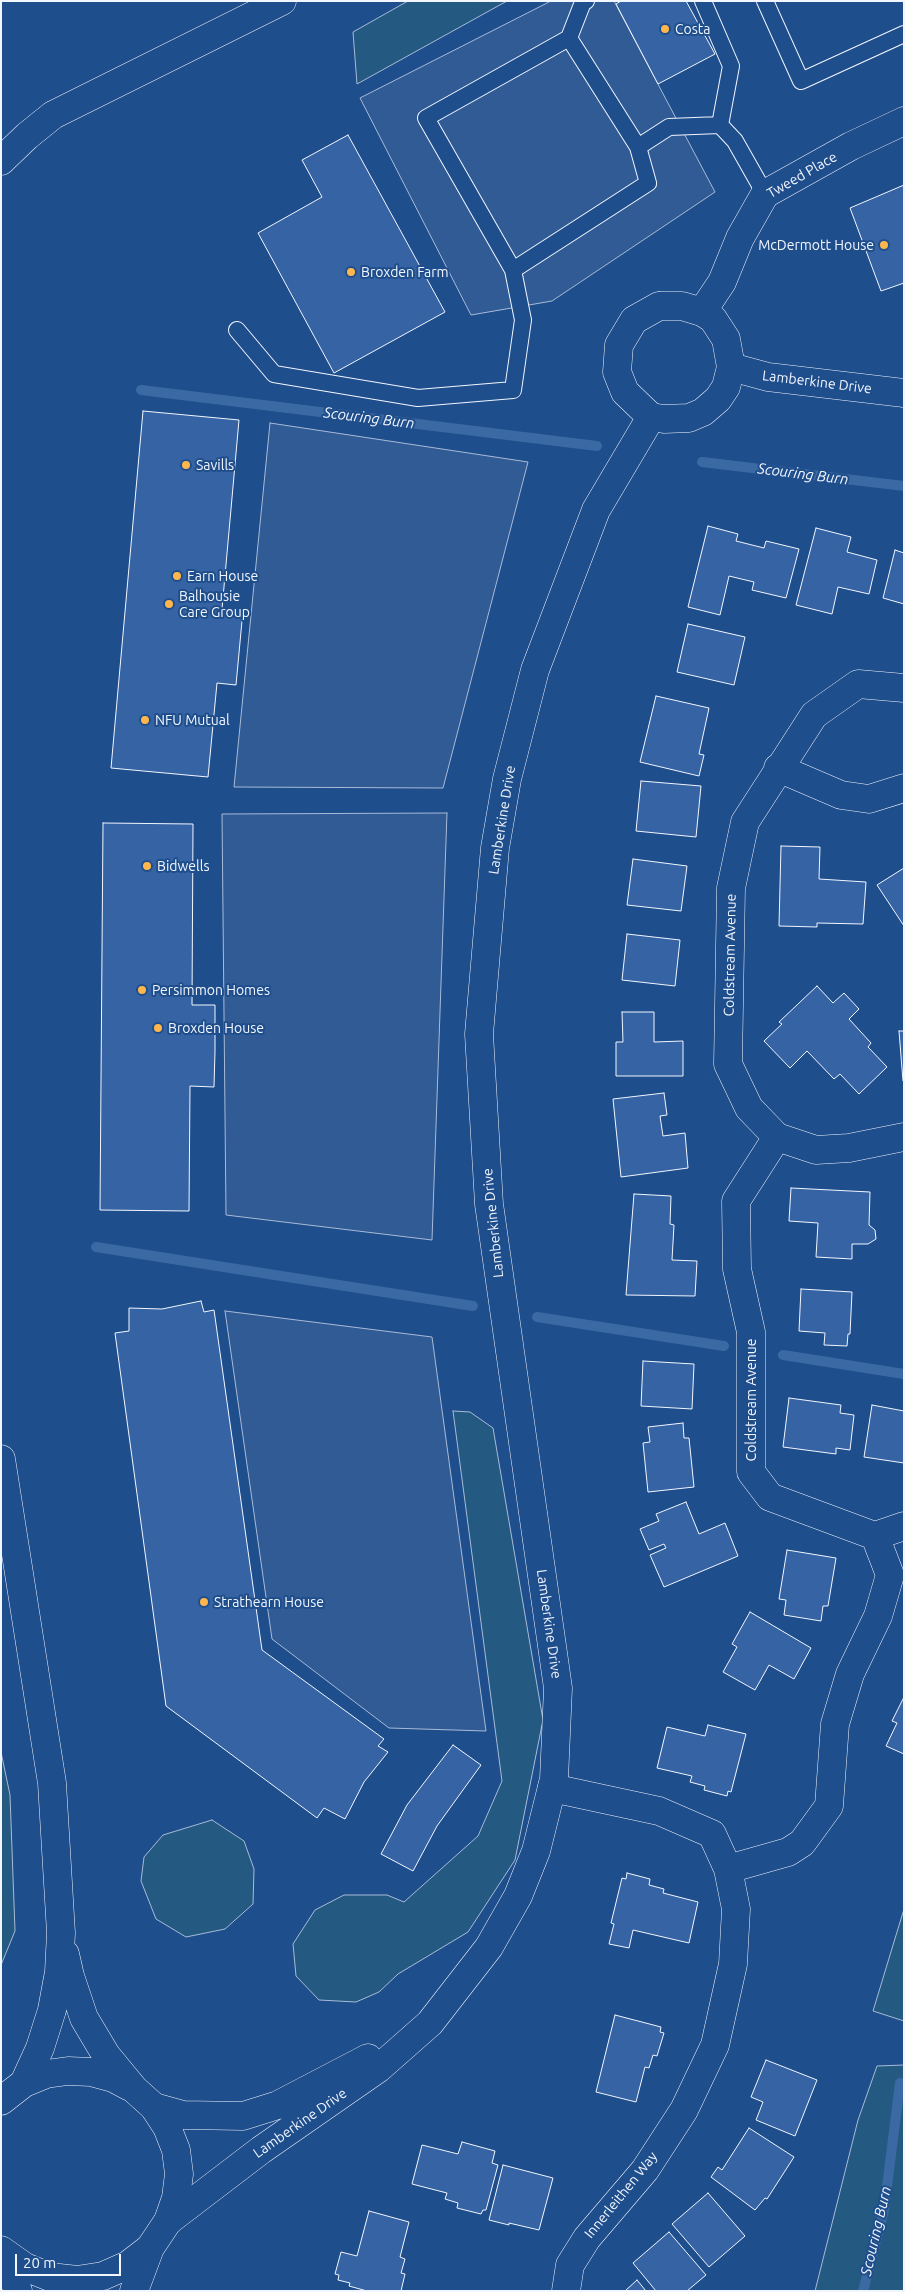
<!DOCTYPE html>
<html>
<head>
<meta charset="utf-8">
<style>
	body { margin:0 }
	#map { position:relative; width:905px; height:2292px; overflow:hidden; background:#1f4e8c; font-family:Ubuntu,sans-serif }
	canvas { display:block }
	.frame { position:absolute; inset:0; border:2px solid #f2f6ff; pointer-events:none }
	.scale { position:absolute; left:15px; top:2254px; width:106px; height:22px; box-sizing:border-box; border:2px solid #f2f6ff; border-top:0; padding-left:6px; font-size:15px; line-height:18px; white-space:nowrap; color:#f2f6ff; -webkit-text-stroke:4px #1f4e8c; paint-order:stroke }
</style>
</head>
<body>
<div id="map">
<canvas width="905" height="2292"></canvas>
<div class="frame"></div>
<div class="scale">20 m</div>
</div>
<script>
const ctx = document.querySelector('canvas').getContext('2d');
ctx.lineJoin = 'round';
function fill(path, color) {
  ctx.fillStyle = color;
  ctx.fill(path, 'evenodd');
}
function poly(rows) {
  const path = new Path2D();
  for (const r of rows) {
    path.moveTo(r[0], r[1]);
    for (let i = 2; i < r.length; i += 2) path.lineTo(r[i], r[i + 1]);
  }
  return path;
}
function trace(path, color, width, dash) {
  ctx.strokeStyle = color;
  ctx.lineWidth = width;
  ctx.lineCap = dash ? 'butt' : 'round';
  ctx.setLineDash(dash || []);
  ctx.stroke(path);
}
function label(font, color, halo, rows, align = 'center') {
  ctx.font = font + ' Ubuntu,sans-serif';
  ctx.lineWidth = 4;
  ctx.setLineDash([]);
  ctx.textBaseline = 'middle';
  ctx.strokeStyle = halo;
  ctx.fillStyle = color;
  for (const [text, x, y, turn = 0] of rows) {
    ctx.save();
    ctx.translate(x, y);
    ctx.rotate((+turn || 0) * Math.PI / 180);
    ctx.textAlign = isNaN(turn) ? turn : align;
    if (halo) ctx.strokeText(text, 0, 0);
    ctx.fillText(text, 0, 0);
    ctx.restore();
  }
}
const green = poly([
	[408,1,507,1,357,84,353,32,408,1],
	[453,1411,470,1412,493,1428,543,1720,515,1860,468,1932,398,1974,379,1992,356,2002,319,2000,296,1976,293,1944,315,1910,344,1895,387,1895,404,1902,478,1836,502,1781,453,1411],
	[1,1752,10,1795,15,1931,1,1965,1,1752],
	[212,1820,244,1841,254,1869,253,1904,225,1929,186,1937,156,1919,141,1881,144,1857,163,1835,212,1820],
	[904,1909,904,2021,873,2011,904,1909],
	[904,2065,904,2291,815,2291,858,2120,877,2066,904,2065]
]);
fill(green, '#245a82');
trace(green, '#a8bbd7', 1);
const parking = poly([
	[551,1,614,1,715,192,552,301,471,315,360,98,551,1],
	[270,423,528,462,443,788,234,787,270,423],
	[447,813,432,1240,226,1215,222,814,447,813],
	[225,1311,432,1337,486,1731,389,1728,272,1639,225,1311]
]);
fill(parking, '#305b95');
trace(parking, '#a8bbd7', 1);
trace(poly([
	[141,390,597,446],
	[702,462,904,486],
	[96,1247,473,1306],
	[537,1317,724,1346],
	[783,1355,904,1374],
	[863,2291,884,2210,900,2083]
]), '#3b69a3', 10);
const building = poly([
	[621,1,686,1,715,54,658,84,616,4,621,1],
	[348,135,445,312,334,373,258,233,322,197,302,160,348,135],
	[904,185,904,283,881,291,850,208,904,185],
	[143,411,239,420,222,609,243,610,236,685,217,683,208,777,111,768,143,411],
	[708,526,738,534,736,541,764,548,766,541,799,549,786,598,752,590,754,582,729,576,720,615,688,607,708,526],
	[816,528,851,537,847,552,877,560,869,594,838,587,832,614,796,605,816,528],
	[895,550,904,553,904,604,883,598,895,550],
	[688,624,745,637,734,685,677,672,688,624],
	[656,696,709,708,699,754,704,755,699,776,640,762,656,696],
	[641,781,701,786,696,837,636,831,641,781],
	[103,823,193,824,192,1005,215,1005,215,1051,214,1087,190,1086,189,1211,100,1210,103,823],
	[781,846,820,847,819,879,866,882,863,924,817,923,817,927,779,926,781,846],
	[633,859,687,866,681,911,627,905,633,859],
	[904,868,904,926,877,885,904,868],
	[627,934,680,940,675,986,622,980,627,934],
	[817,986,833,1003,844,993,859,1009,849,1019,871,1043,868,1047,887,1067,859,1094,840,1074,834,1079,807,1051,790,1068,764,1041,782,1024,779,1022,817,986],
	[622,1012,654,1012,654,1042,683,1041,683,1076,616,1076,616,1042,623,1042,622,1012],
	[899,1031,904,1031,904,1081,903,1081,899,1031],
	[664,1093,667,1115,660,1116,663,1136,685,1133,688,1168,621,1177,613,1099,664,1093],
	[791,1188,870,1192,869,1225,875,1230,876,1239,868,1244,852,1244,852,1259,816,1257,818,1223,789,1221,791,1188],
	[634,1194,671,1196,670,1224,674,1225,672,1260,697,1261,695,1296,626,1295,634,1194],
	[801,1289,852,1292,850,1334,848,1334,847,1346,824,1345,825,1333,799,1331,801,1289],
	[201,1301,204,1312,214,1310,262,1650,384,1739,378,1746,388,1752,364,1782,345,1819,324,1808,317,1818,166,1706,115,1333,129,1331,129,1308,162,1309,201,1301],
	[643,1361,694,1364,692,1409,641,1406,643,1361],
	[789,1398,841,1405,840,1413,854,1415,850,1450,836,1448,836,1454,783,1447,789,1398],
	[872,1405,904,1411,904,1463,864,1457,872,1405],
	[683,1423,684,1438,689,1438,694,1487,648,1492,643,1443,650,1442,648,1427,683,1423],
	[686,1502,699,1534,725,1523,738,1556,664,1587,650,1555,666,1548,664,1544,649,1550,640,1529,659,1521,656,1514,686,1502],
	[787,1550,836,1558,828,1606,823,1606,821,1621,784,1615,786,1600,779,1599,787,1550],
	[750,1612,811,1648,794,1679,769,1665,755,1690,723,1672,737,1647,732,1644,750,1612],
	[904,1697,904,1754,886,1746,897,1723,892,1721,904,1697],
	[708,1725,746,1734,731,1792,728,1791,727,1796,704,1790,705,1786,690,1782,692,1776,657,1768,667,1727,705,1736,708,1725],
	[453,1745,481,1765,437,1826,413,1871,381,1854,407,1805,453,1745],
	[627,1873,650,1879,649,1885,664,1889,663,1893,698,1902,689,1943,633,1930,629,1948,609,1944,614,1924,611,1923,622,1878,626,1879,627,1873],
	[615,2015,661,2027,660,2032,664,2033,657,2056,653,2055,649,2068,645,2067,636,2102,596,2092,615,2015],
	[766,2060,817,2080,795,2136,756,2120,763,2102,751,2097,766,2060],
	[749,2128,794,2157,767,2199,765,2198,755,2210,711,2177,718,2167,722,2170,749,2128],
	[462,2142,495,2151,492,2163,498,2165,486,2210,483,2210,481,2214,457,2208,458,2203,445,2199,447,2193,412,2184,422,2145,458,2154,462,2142],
	[503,2165,553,2178,539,2230,509,2223,509,2225,489,2220,503,2165],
	[708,2193,745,2236,709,2267,672,2224,708,2193],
	[369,2211,409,2222,400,2257,405,2259,401,2273,405,2274,401,2291,367,2291,349,2286,350,2283,338,2280,339,2275,335,2274,341,2252,357,2256,369,2211],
	[669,2232,706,2275,687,2291,656,2291,633,2263,669,2232],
	[637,2280,646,2291,625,2291,637,2280]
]);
fill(building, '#3563a3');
trace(building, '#f2f6ff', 1);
const lane = poly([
	[703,1,731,66,720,125],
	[765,1,801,81,904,34],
	[569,38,583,2,586,1],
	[638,147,569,38,426,118,513,270,648,183,638,147,669,127,720,125,735,141,765,194],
	[237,330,274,374,418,398,513,390,523,320,513,270]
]);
const street = poly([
	[702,312,722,282,740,238,765,194,851,146,904,121],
	[778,768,841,795,869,799,904,788],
	[777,1137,749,1108,728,1064,731,888,745,822,814,715,858,684,904,688],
	[875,1536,904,1526],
	[552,1788,659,1811,712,1834,728,1869,736,1909,733,1964,715,2045,684,2110,645,2170,587,2238,570,2265,566,2291],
	[728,1869,788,1852,802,1843,829,1806,835,1724,850,1674,878,1616,890,1575,875,1536,770,1497,751,1472,751,1332,737,1269,736,1201,777,1137,816,1150,849,1148,904,1137]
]);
const secondary = poly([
	[659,306,682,306,702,312,713,319,726,339,731,367,726,387,718,399,703,412,689,418,664,419,651,417,625,392,617,372,619,345,634,320,659,306],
	[731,367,768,377,904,393],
	[154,2107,183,2115,243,2116,278,2105,368,2058],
	[168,2221,261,2150,379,2068,430,2023,489,1947,518,1896,536,1851,554,1779,558,1688,489,1204,479,1034,495,848,507,779,535,670,596,510,651,417]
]);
const primary = poly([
	[1,1459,52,1783,61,1933,59,1972,52,2010,40,2048,24,2083],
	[65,1954,70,1976,84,2018,106,2055,134,2089,154,2107,167,2127,176,2150,179,2174,176,2198,168,2221,150,2248,134,2291],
	[1,2101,24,2083,46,2074,68,2071,91,2072,113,2078,130,2087],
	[1,2250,25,2267,50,2277,77,2280,103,2276,128,2265,150,2248],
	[3,2252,18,2291]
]);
const highway = poly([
	[1,161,27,136,53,115,282,1]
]);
trace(lane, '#f2f6ff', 18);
trace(street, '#f2f6ff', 29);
trace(secondary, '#f2f6ff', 29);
trace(primary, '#f2f6ff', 29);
trace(highway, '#f2f6ff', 29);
trace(lane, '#1f4e8c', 16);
trace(street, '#1f4e8c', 28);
trace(secondary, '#1f4e8c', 28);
trace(primary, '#1f4e8c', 28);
trace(highway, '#1f4e8c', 28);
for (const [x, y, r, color] of [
	[665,29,5,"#ffb74d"],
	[884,245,5,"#ffb74d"],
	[351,272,5,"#ffb74d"],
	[186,465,5,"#ffb74d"],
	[177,576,5,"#ffb74d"],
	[169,604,5,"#ffb74d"],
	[145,720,5,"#ffb74d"],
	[147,866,5,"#ffb74d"],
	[142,990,5,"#ffb74d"],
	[158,1028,5,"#ffb74d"],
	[204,1602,5,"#ffb74d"]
]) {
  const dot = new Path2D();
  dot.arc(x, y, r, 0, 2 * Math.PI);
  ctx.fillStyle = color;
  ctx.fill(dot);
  trace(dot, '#1f4e8c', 2);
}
label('14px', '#f2f6ff', '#1f4e8c', [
	["Costa",675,29],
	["McDermott House",874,245,"right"],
	["Broxden Farm",361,272],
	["Savills",196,465],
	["Earn House",187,576],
	["Balhousie",179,596],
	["Care Group",179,612],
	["NFU Mutual",155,720],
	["Bidwells",157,866],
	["Persimmon Homes",152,990],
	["Broxden House",168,1028],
	["Strathearn House",214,1602]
], 'left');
label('14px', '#f2f6ff', '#1f4e8c', [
	["Tweed Place",802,175,-30],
	["Lamberkine Drive",817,382,7],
	["Lamberkine Drive",502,820,-81],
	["Coldstream Avenue",730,955,-89],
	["Lamberkine Drive",493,1223,-96],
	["Coldstream Avenue",751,1400,-90],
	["Lamberkine Drive",549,1624,82],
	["Lamberkine Drive",300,2123,-35],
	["Innerleithen Way",621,2195,-51]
]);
label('italic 15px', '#f2f6ff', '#1f4e8c', [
	["Scouring Burn",369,418,7],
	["Scouring Burn",803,474,7],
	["Scouring Burn",876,2231,-77]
]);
</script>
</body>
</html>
